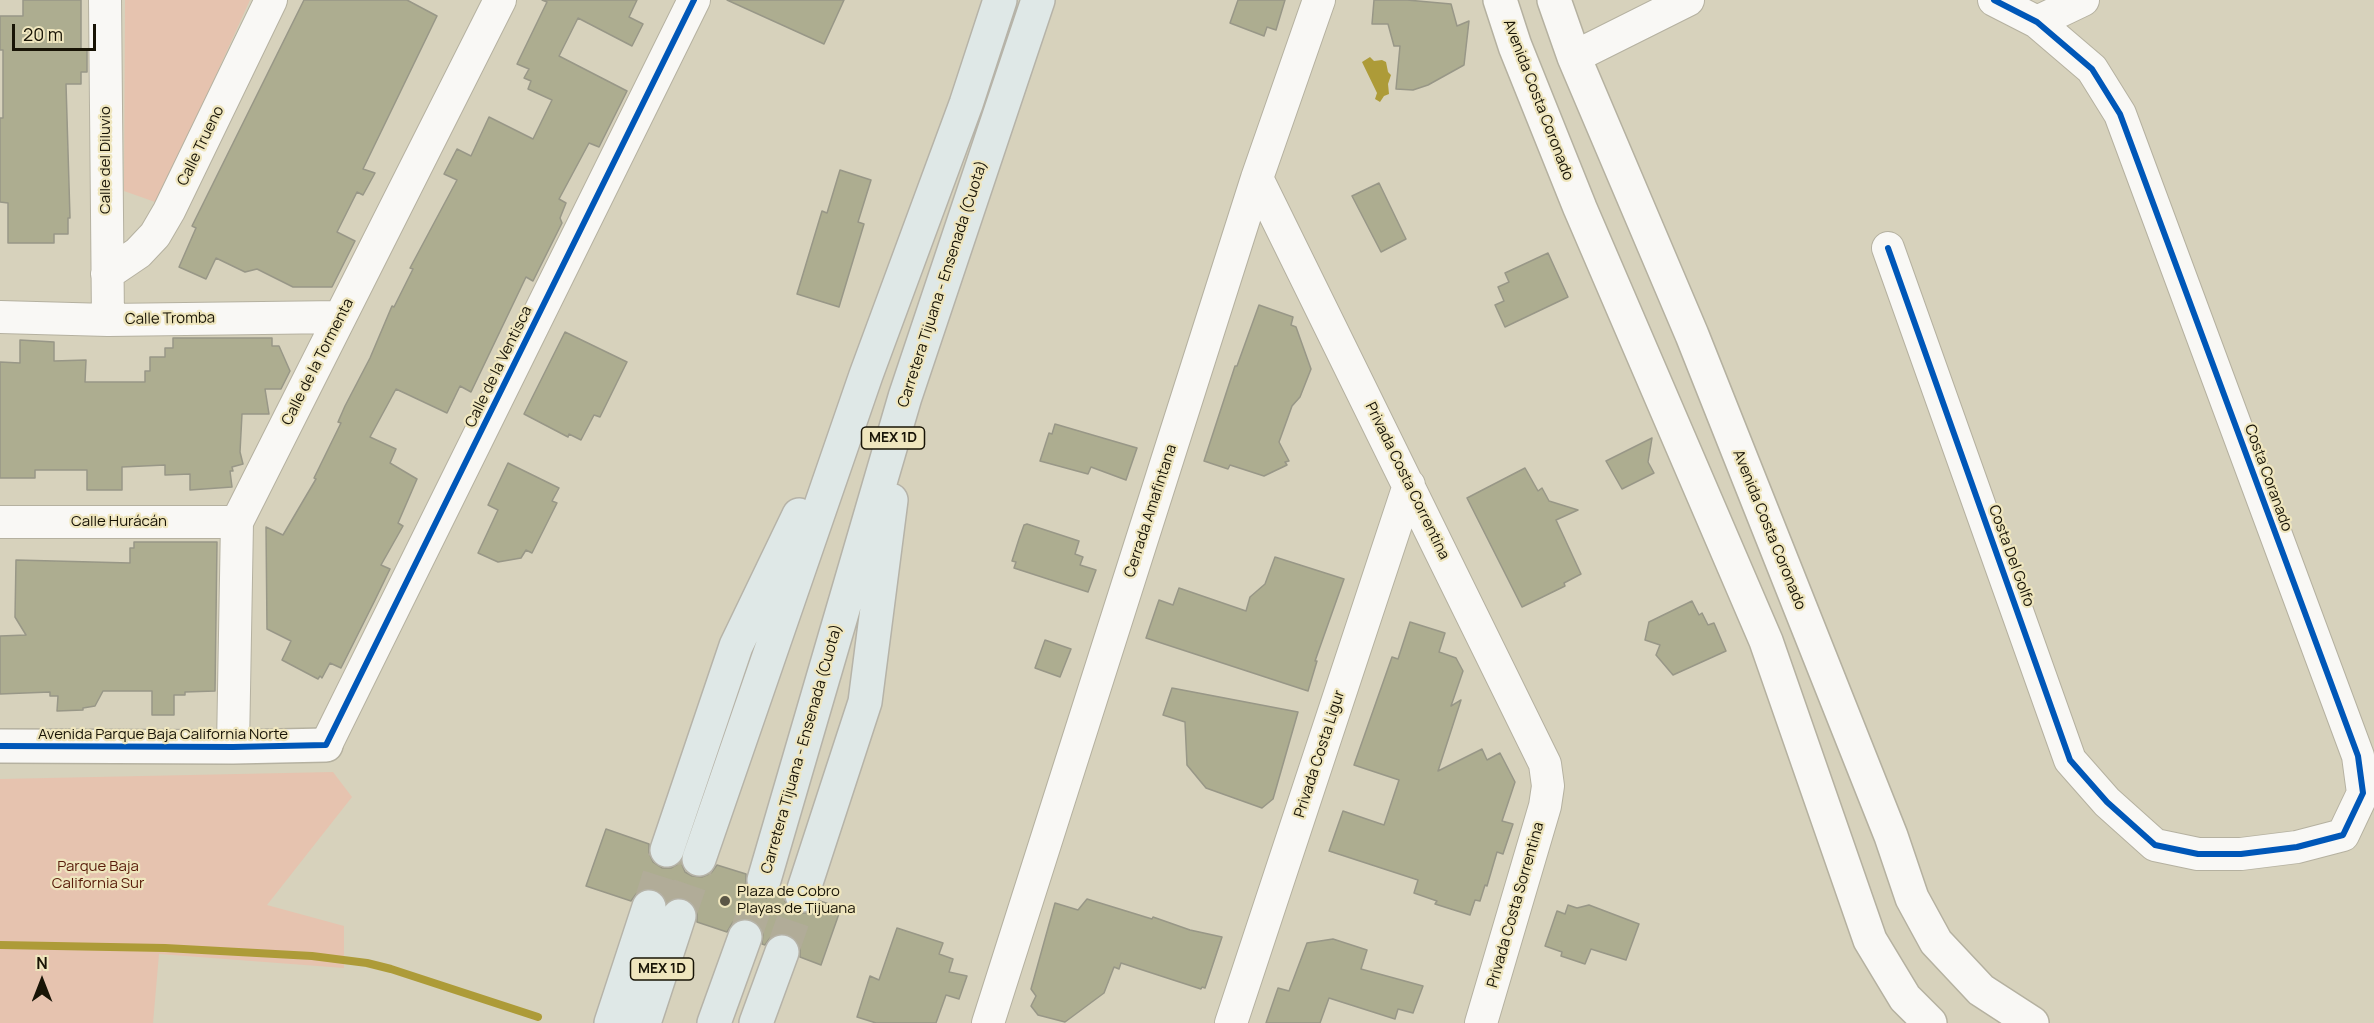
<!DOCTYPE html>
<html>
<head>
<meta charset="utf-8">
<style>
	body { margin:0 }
	#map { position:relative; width:2374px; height:1023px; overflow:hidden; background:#d7d2bc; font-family:Manrope,sans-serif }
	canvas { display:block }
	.north { position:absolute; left:12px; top:951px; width:60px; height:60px; -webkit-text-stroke:4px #efe6be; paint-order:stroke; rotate:0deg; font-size:16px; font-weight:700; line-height:24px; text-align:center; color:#181406 }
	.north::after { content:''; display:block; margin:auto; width:21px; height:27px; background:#181406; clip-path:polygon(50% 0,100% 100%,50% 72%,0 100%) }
	.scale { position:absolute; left:12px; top:24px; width:84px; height:27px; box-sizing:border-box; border:3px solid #181406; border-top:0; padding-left:8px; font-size:18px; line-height:21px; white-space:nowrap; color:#181406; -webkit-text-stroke:4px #efe6be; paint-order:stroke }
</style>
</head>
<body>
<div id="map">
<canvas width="2374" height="1023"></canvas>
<div class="north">N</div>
<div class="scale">20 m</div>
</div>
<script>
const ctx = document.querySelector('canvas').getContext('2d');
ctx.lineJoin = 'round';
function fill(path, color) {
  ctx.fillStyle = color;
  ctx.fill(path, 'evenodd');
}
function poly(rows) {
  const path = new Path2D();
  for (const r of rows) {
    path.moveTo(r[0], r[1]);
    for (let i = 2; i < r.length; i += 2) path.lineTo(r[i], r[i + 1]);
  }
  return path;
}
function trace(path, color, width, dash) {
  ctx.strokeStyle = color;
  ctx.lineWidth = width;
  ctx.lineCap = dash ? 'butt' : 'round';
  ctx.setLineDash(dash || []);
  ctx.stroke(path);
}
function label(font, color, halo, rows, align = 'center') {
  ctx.font = font + ' Manrope,sans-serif';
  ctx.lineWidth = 4.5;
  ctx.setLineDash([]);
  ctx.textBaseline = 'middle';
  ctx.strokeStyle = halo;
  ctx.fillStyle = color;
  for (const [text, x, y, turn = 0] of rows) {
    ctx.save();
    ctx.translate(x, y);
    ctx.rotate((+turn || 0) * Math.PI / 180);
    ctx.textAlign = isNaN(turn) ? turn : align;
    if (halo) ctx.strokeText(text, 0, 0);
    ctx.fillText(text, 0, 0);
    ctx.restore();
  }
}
fill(poly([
	[125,0,250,0,158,203,124,191],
	[333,772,352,797,267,905,344,926,344,968,159,954,153,1023,0,1023,0,779]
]), '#e6c3af');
fill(poly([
	[1370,57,1374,61,1382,60,1386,62,1388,72,1391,75,1388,84,1389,94,1384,96,1380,102,1375,99,1377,93,1362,62]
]), '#ad9b38');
trace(poly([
	[0,945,165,948,312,956,367,963,391,969,538,1017]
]), '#ad9b38', 8);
const building = poly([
	[23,0,81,0,81,50,87,50,87,72,81,72,81,84,66,84,70,218,68,218,68,234,54,234,54,243,8,243,8,203,0,202,0,118,3,118,3,50,0,50,0,16,23,16,23,0],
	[304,0,407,0,437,16,363,169,375,173,363,195,357,192,337,232,355,241,332,287,293,287,257,269,245,272,216,258,206,279,179,267,196,228,192,226,304,0],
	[542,0,637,0,629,17,643,24,632,46,578,18,559,56,627,91,599,147,589,143,559,199,566,203,560,218,562,223,533,281,526,277,471,392,460,386,447,413,396,389,370,437,396,449,390,463,417,479,398,523,403,526,381,565,390,569,375,600,341,668,330,663,322,678,320,676,318,679,282,660,291,641,267,629,266,527,283,535,316,479,314,478,341,423,338,422,345,406,370,358,392,306,394,307,413,269,410,268,457,180,444,174,457,149,471,156,489,117,533,139,552,100,528,89,531,81,524,78,529,69,517,64,547,2,542,0],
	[727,0,844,0,824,44,727,0],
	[1238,0,1285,0,1276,30,1267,27,1264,36,1230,23,1238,0],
	[1374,0,1407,0,1451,4,1457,26,1469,21,1464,65,1428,85,1413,90,1396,89,1400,46,1394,46,1388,24,1372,24,1374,0],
	[840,170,871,180,858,222,864,224,839,307,797,294,822,211,827,213,840,170],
	[1379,183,1406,239,1381,252,1352,196,1379,183],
	[1548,253,1568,297,1505,327,1495,305,1504,301,1498,287,1509,282,1505,273,1548,253],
	[1259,305,1293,317,1291,325,1296,327,1311,369,1300,397,1292,406,1279,442,1289,461,1285,462,1287,465,1264,476,1230,465,1228,469,1204,461,1235,366,1237,366,1259,305],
	[565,332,627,362,600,417,594,415,581,440,569,434,568,437,524,414,565,332],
	[173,338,272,338,272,346,279,346,290,371,281,389,265,389,269,414,242,414,240,452,243,464,232,467,233,471,230,471,232,487,190,490,190,474,165,475,165,465,122,467,122,490,87,490,87,470,35,470,35,478,0,478,0,362,20,363,20,340,54,342,54,361,86,360,85,382,145,382,145,371,150,371,150,357,165,357,165,348,173,348,173,338],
	[1055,424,1137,448,1126,480,1091,467,1088,474,1040,461,1049,433,1052,434,1055,424],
	[1652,438,1648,462,1654,473,1622,489,1606,461,1652,438],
	[508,463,559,488,552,501,557,503,532,553,526,550,521,558,498,562,478,553,498,510,488,505,508,463],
	[1525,468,1538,491,1542,488,1549,501,1578,510,1556,520,1581,574,1564,583,1565,586,1522,607,1467,498,1525,468],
	[1027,524,1079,541,1075,554,1083,557,1080,565,1096,570,1088,592,1014,568,1016,562,1012,561,1019,539,1024,525,1027,524],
	[134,542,217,542,215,691,185,692,185,695,174,695,174,715,152,715,152,691,103,691,95,706,83,708,83,710,57,711,58,696,50,696,50,692,0,694,0,636,26,635,15,617,16,560,130,563,130,548,134,548,134,542],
	[1275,557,1344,579,1315,661,1317,661,1308,691,1146,638,1159,600,1173,605,1179,588,1246,611,1250,597,1265,584,1275,557],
	[1692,601,1699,615,1702,613,1708,625,1714,623,1726,651,1673,675,1656,655,1660,645,1645,640,1649,622,1692,601],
	[1410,622,1445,633,1439,652,1456,658,1463,671,1451,706,1461,700,1438,771,1482,749,1487,760,1500,753,1515,782,1502,821,1513,824,1503,854,1497,852,1487,886,1485,885,1480,901,1475,900,1470,915,1435,904,1437,901,1414,893,1418,880,1329,851,1343,811,1384,825,1399,780,1354,765,1392,657,1398,659,1410,622],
	[1045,640,1071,649,1060,677,1035,668,1045,640],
	[1172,688,1298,712,1273,799,1262,808,1206,788,1187,765,1185,722,1163,715,1172,688],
	[606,829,649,844,649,853,653,862,662,868,671,868,681,862,685,872,692,876,702,877,711,873,717,865,746,874,746,885,750,892,758,898,769,898,776,894,781,887,785,888,784,899,788,907,796,913,806,913,815,909,820,901,841,908,821,965,800,957,800,948,797,940,788,934,778,934,770,938,765,945,762,944,763,933,759,925,751,919,741,919,733,922,727,932,697,922,697,913,693,904,684,898,675,898,667,902,663,894,655,889,646,889,637,893,631,901,586,886,606,829],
	[1087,899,1152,919,1153,917,1190,930,1222,937,1205,988,1202,987,1201,989,1121,963,1119,969,1114,967,1104,993,1065,1022,1038,1015,1031,1006,1036,996,1031,989,1055,903,1078,910,1087,899],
	[1568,905,1577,908,1589,905,1639,924,1626,960,1591,949,1585,964,1561,956,1562,952,1545,946,1557,911,1565,914,1568,905],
	[897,928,943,943,939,954,953,959,949,972,967,976,959,999,946,995,936,1023,876,1023,857,1017,870,976,879,980,897,928],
	[1333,939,1367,950,1361,969,1423,986,1413,1013,1398,1009,1395,1019,1329,998,1320,1023,1266,1023,1278,988,1289,991,1307,943,1333,939]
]);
fill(building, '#adad90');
trace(building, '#989787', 1.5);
trace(poly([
	[649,907,667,850],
	[679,916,699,859],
	[745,937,764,880],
	[782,952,802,895]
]), '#b1ac98', 33, [33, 16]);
const street = poly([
	[105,0,108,320],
	[2037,22,2083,0],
	[1574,57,1688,0],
	[1257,178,1545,764,1548,786,1545,806,1481,1023],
	[1888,248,2070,760,2107,802,2155,845,2198,854,2241,854,2297,847,2343,835,2363,793,2358,756,2120,114,2092,69,2037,22,1994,0],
	[107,274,138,253,155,235,169,211,271,0],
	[0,317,108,320,340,317],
	[0,522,237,522],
	[326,745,694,0],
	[233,747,237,522,500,0],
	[988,1023,1257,178,1319,0],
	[1231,1023,1409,485]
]);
const secondary = poly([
	[1500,0,1515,46,1580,208,1766,641,1870,940,1905,998,1930,1023],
	[1554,0,1574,57,1692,335,1891,836,1912,898,1936,942,1981,990,2032,1023],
	[0,746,233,747,326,745]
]);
const highway = poly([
	[667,850,736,646,799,515],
	[699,859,866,375,966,104,1000,0],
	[764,880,905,397,1038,0],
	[802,895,865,702,891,500],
	[611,1023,649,907],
	[644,1023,679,916],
	[714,1023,745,937],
	[756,1023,782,952]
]);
trace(street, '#b5b1a0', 34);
trace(secondary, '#b5b1a0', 36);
trace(highway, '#b6b3a8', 36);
trace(street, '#f9f8f5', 32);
trace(secondary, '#f9f8f5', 33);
trace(highway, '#dfe8e7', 33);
trace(poly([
	[1888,248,2070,760,2107,802,2155,845,2198,854,2241,854,2297,847,2343,835,2363,793,2358,756,2120,114,2092,69,2037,22,1994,0],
	[0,746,233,747,326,745,694,0]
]), '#0057b8', 6);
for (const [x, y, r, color] of [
	[725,901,6,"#5b5646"]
]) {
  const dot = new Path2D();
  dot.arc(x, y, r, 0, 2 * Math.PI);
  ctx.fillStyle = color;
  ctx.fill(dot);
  trace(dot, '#efe6be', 2);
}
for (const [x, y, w] of [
	[893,438,63],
	[662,969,63]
]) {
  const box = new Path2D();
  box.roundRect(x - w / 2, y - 11, w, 22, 4.5);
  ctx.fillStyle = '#efe6be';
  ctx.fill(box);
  trace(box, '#181406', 1.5);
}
label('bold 14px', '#181406', null, [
	["MEX 1D",893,438],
	["MEX 1D",662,969]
]);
label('15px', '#181406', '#efe6be', [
	["Avenida Costa Coronado",1538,100,69],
	["Calle Trueno",201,146,-64],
	["Calle del Diluvio",106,160,-90],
	["Carretera Tijuana - Ensenada (Cuota)",943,284,-72],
	["Calle Tromba",170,319,-1],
	["Calle de la Tormenta",318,362,-63],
	["Calle de la Ventisca",499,367,-64],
	["Costa Coranado",2268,478,70],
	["Privada Costa Correntina",1407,481,64],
	["Cerrada Amafintana",1151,511,-72],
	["Calle Hurácán",119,522],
	["Avenida Costa Coronado",1769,530,68],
	["Costa Del Golfo",2011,556,70],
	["Avenida Parque Baja California Norte",163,735],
	["Carretera Tijuana - Ensenada (Cuota)",802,749,-74],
	["Privada Costa Ligur",1320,754,-72],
	["Privada Costa Sorrentina",1516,905,-74]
]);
label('15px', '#591c0a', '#efe6be', [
	["Parque Baja",98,867],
	["California Sur",98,884]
]);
label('15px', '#181406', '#efe6be', [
	["Plaza de Cobro",737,892],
	["Playas de Tijuana",737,909]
], 'left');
</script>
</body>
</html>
